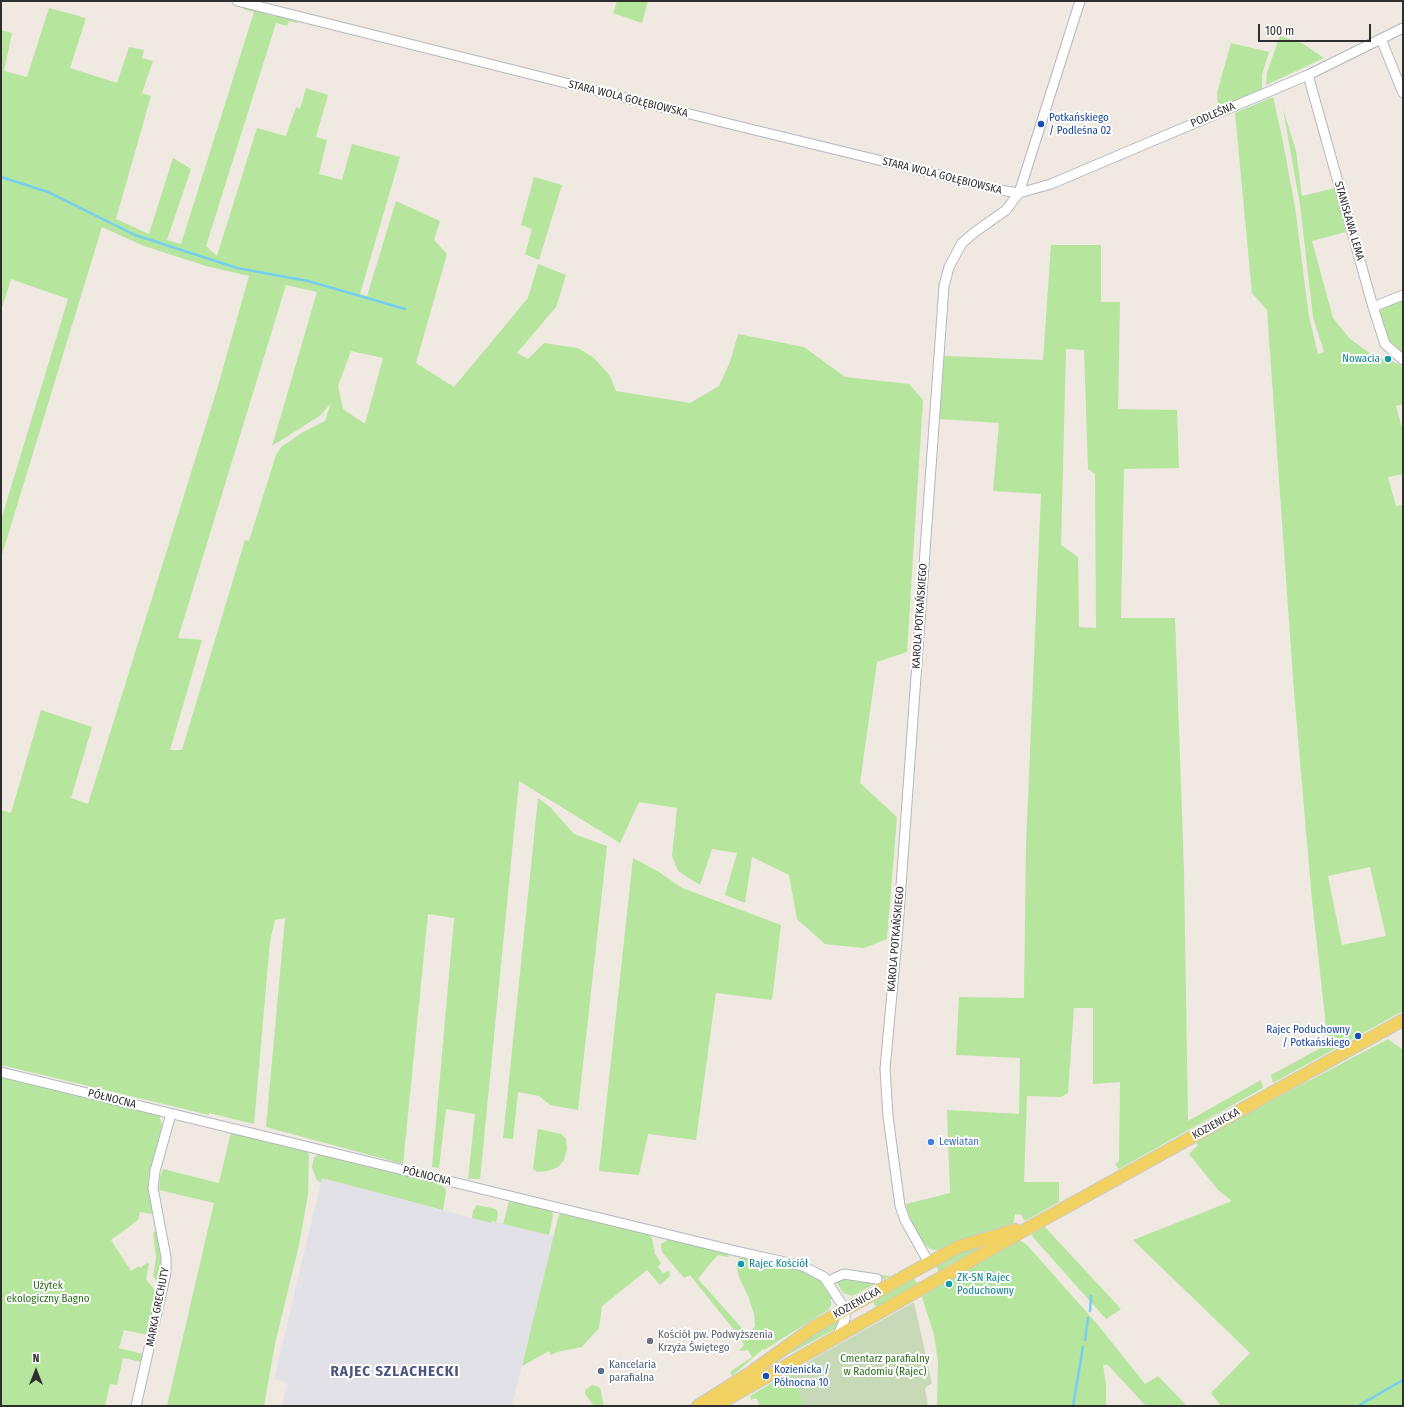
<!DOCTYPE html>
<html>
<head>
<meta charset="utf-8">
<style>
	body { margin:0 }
	#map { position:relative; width:1404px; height:1407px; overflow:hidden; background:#efe9e1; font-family:"Fira Sans Condensed",sans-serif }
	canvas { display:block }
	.frame { position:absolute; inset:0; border:2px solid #2e2e2e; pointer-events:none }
	.north { position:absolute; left:16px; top:1351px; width:40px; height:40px; -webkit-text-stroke:3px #fff; paint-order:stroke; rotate:0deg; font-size:11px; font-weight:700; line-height:16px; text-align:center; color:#2e2e2e }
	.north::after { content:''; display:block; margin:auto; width:14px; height:18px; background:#2e2e2e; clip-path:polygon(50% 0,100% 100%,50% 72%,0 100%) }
	.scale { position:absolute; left:1258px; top:24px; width:113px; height:18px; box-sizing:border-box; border:2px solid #2e2e2e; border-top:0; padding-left:5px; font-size:12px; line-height:14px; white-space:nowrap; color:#2e2e2e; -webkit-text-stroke:3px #fff; paint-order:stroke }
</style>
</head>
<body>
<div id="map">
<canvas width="1404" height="1407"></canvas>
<div class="frame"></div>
<div class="north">N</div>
<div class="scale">100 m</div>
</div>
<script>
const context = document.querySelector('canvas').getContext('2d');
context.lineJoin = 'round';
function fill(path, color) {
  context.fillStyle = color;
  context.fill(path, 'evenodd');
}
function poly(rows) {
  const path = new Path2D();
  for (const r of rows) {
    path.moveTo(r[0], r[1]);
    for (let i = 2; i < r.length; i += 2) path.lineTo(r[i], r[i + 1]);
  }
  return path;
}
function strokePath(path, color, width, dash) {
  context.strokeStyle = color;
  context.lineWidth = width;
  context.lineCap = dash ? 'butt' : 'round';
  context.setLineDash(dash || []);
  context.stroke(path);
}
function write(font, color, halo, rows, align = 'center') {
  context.font = font + ' "Fira Sans Condensed",sans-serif';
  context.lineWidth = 4;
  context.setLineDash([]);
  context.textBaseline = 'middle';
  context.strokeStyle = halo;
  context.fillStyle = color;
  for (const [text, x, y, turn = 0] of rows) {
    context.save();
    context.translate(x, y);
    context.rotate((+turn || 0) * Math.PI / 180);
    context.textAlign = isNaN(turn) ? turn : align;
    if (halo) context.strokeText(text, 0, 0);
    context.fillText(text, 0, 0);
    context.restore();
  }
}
fill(poly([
	[322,1178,491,1223,492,1221,554,1236,512,1406,282,1406,288,1383,274,1379]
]), '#e3e1e8');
fill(poly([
	[617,1,648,1,642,23,613,13],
	[244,6,273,16,274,14,298,20,297,23,289,21,287,26,276,23,206,246,217,256,257,128,286,136,296,107,300,109,306,88,328,95,316,137,327,140,319,174,342,180,352,144,400,157,360,294,367,296,396,201,440,221,434,240,447,254,416,363,454,387,528,298,538,264,566,275,556,307,517,353,528,359,544,343,578,348,594,358,610,376,616,391,690,403,719,386,730,362,738,334,804,347,845,377,909,384,923,400,907,652,877,662,860,783,897,817,887,939,864,948,825,944,797,919,789,875,752,857,745,903,725,895,737,853,712,849,700,885,678,871,672,856,677,808,639,802,620,843,519,781,480,1179,468,1179,475,1114,446,1109,439,1168,432,1167,454,918,428,914,403,1164,266,1127,285,918,275,920,270,941,254,1124,209,1113,209,1115,1,1065,1,810,11,813,41,710,92,727,71,798,88,804,218,386,249,276,206,266,144,246,102,227,1,558,1,520,68,299,11,279,1,311,1,30,12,33,4,71,27,77,49,8,86,18,70,68,117,83,129,47,144,50,142,58,153,61,142,93,151,96,116,219,149,234,173,158,191,169,167,240,181,244,254,12,243,9],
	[286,285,317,292,272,446,321,415,331,403,325,421,303,432,281,447,276,455,249,541,245,540,182,750,170,750,202,640,178,638],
	[351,351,383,358,365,424,343,409,338,386],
	[1280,36,1302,43,1324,58,1266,85,1267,72],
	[1231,43,1269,52,1262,75,1262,90,1222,107,1218,103,1217,93],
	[1273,97,1282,137,1295,207,1309,317,1318,354,1324,352,1313,317,1300,205,1283,109,1296,151,1302,196,1335,188,1346,232,1312,241,1333,318,1349,338,1376,358,1392,361,1403,367,1403,404,1396,406,1403,432,1403,474,1388,477,1396,506,1403,505,1403,1011,1273,1083,1271,1075,1328,1044,1312,900,1294,692,1267,310,1252,293,1235,113],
	[1370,867,1386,936,1342,945,1328,876],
	[534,177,562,185,539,260,525,254,532,229,521,225],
	[1051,245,1101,245,1101,302,1120,302,1118,409,1177,410,1179,468,1124,469,1121,618,1175,618,1184,871,1188,1121,1261,1080,1263,1088,1119,1169,1115,1164,1119,1161,1120,1082,1093,1084,1093,1008,1074,1008,1068,1093,1061,1097,1027,1096,1024,1182,1059,1182,1059,1202,1025,1221,1021,1215,1015,1214,1013,1226,956,1243,937,1250,933,1250,926,1246,918,1234,907,1211,906,1204,950,1193,947,1110,1019,1114,1020,1058,956,1055,959,997,1024,998,1026,845,1041,494,993,491,999,423,940,419,944,356,1043,360],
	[1066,349,1084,350,1088,469,1095,474,1096,628,1079,627,1078,557,1061,545],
	[1402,301,1403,305,1403,353,1387,340,1380,312,1383,308],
	[538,798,551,808,574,834,607,846,578,1110,550,1105,539,1096,518,1092,513,1139,503,1138],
	[633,858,659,872,682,888,781,925,772,1000,716,993,696,1140,648,1134,639,1175,599,1171],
	[1388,1039,1403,1050,1403,1406,1221,1406,1211,1393,1250,1353,1133,1240,1232,1201,1218,1190,1189,1154,1198,1145,1195,1141],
	[1,1075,159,1114,162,1125,148,1179,153,1214,140,1212,138,1220,111,1240,131,1271,139,1266,140,1268,147,1263,149,1264,146,1279,157,1293,148,1335,124,1330,119,1348,143,1354,141,1362,123,1358,117,1385,110,1384,105,1406,1,1406],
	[538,1129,561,1134,566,1139,567,1149,564,1160,558,1167,548,1171,537,1172,533,1169],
	[231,1132,307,1151,309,1154,308,1195,299,1245,275,1344,264,1406,167,1406,214,1203,159,1190,160,1177,163,1169,219,1183],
	[318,1154,439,1183,445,1188,446,1192,443,1210,322,1178,321,1183,316,1179,312,1167,314,1158],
	[509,1201,552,1210,553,1216,549,1235,503,1224],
	[477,1205,496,1209,498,1214,496,1222,492,1221,491,1223,472,1218,473,1211],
	[560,1214,565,1214,649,1235,652,1238,655,1254,661,1263,658,1267,663,1273,669,1271,670,1276,660,1285,647,1270,602,1306,599,1328,582,1347,557,1352,551,1355,549,1351,522,1366,558,1218],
	[1044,1226,1121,1309,1106,1319,1105,1318,1031,1235],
	[157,1231,162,1258,162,1269,159,1284,153,1276,156,1258,153,1233],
	[669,1239,729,1254,728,1257,718,1255,709,1265,698,1279,748,1335,755,1326,754,1314,748,1296,739,1277,736,1265,739,1258,745,1257,800,1270,820,1279,833,1298,831,1299,831,1305,828,1310,764,1350,763,1349,732,1376,730,1372,752,1357,748,1350,739,1351,744,1345,738,1335,690,1275,684,1278,662,1252,661,1244],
	[1017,1239,1026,1244,1098,1325,1145,1384,1158,1376,1187,1406,1146,1406,1108,1365,1103,1365,1106,1384,1106,1406,937,1406,938,1361,934,1335,922,1297,932,1290],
	[986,1244,987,1245,966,1260,961,1259,945,1267,944,1272,939,1275,936,1265,961,1250],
	[879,1275,890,1276,852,1296,843,1293,836,1281,839,1277,878,1282],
	[913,1276,918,1286,878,1307,874,1305,874,1301],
	[843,1315,835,1329,784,1357,782,1355],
	[790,1372,805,1406,760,1406,756,1398,751,1400,750,1396],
	[592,1385,597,1386,600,1388,604,1406,594,1406,585,1394,585,1390]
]), '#b6e59e');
fill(poly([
	[914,1302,932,1383,925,1388,928,1406,805,1406,790,1372]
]), '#c8d9b8');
strokePath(poly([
	[1,177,48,192,135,235,237,268,308,281,405,309],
	[1090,1311,1091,1296],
	[1085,1340,1088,1318],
	[1073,1406,1083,1347],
	[1358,1406,1403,1380]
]), '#75cff0', 2.5);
const minor = poly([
	[237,1,738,126,1006,191,1019,193,1051,184,1308,75,1403,28],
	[1381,39,1403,93],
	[1308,75,1373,307,1385,344,1403,360],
	[1373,307,1403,295],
	[1,1072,736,1251,803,1266,824,1277,845,1309,845,1319,838,1335],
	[929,1263,905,1220,900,1206,888,1116,885,1069,898,928,944,286,949,267,962,243,975,232,1006,210,1019,193,1080,1],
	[828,1281,844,1274,877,1279],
	[136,1406,166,1273,166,1257,153,1188,155,1171,171,1114]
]);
const major = poly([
	[698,1406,750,1373,814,1327,916,1270,958,1247,1015,1230],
	[715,1406,1030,1227,1403,1020]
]);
strokePath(minor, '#b4b7c1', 11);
strokePath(major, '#c9c9c9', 14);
strokePath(minor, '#fff', 9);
strokePath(major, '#f2d163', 12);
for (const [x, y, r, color] of [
	[1041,124,4,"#1a4fb4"],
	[1388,359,4,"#0f9aa8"],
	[1358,1036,4,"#1a4fb4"],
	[931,1142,4,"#3f7fe0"],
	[741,1264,4,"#0f9aa8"],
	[949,1284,4,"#0f9aa8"],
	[650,1341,4,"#6b7280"],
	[601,1371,4,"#5c6f8a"],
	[766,1376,4,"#1a4fb4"]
]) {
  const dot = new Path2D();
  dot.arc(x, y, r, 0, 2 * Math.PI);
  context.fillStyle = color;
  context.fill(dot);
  strokePath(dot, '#fff', 1.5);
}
write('11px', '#2e2e2e', '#fff', [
	["STARA WOLA GOŁĘBIOWSKA",628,99,14],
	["PODLEŚNA",1213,115,-23],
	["STARA WOLA GOŁĘBIOWSKA",942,176,14],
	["STANISŁAWA LEMA",1349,221,74],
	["KAROLA POTKAŃSKIEGO",920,616,-86],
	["KAROLA POTKAŃSKIEGO",896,939,-85],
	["PÓŁNOCNA",112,1099,14],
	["KOZIENICKA",1216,1124,-29],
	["PÓŁNOCNA",427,1176,14],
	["KOZIENICKA",857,1303,-29],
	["MARKA GRECHUTY",158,1307,-79]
]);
write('11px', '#164399', '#fff', [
	["Potkańskiego",1049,118],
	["/ Podleśna 02",1049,131],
	["Rajec Poduchowny",1350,1030,"right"],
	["/ Potkańskiego",1350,1043,"right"],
	["Kozienicka /",774,1370],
	["Północna 10",774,1383]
], 'left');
write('11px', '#0d838f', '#fff', [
	["Nowacia",1380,359,"right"],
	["Rajec Kościół",749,1264],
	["ZK-SN Rajec",957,1278],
	["Poduchowny",957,1291]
], 'left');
write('11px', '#366cbe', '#fff', [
	["Lewiatan",939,1142]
], 'left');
write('11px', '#2c6e1b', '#fff', [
	["Użytek",48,1286],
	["ekologiczny Bagno",48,1299],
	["Cmentarz parafialny",885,1359],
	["w Radomiu (Rajec)",885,1372]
]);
write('11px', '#5b616d', '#fff', [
	["Kościół pw. Podwyższenia",658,1335],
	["Krzyża Świętego",658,1348]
], 'left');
write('11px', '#4e5e75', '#fff', [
	["Kancelaria",609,1365],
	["parafialna",609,1378]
], 'left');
context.letterSpacing = '1px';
write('bold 15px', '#4d5680', '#fff', [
	["RAJEC SZLACHECKI",395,1372]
]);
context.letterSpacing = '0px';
</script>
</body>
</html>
